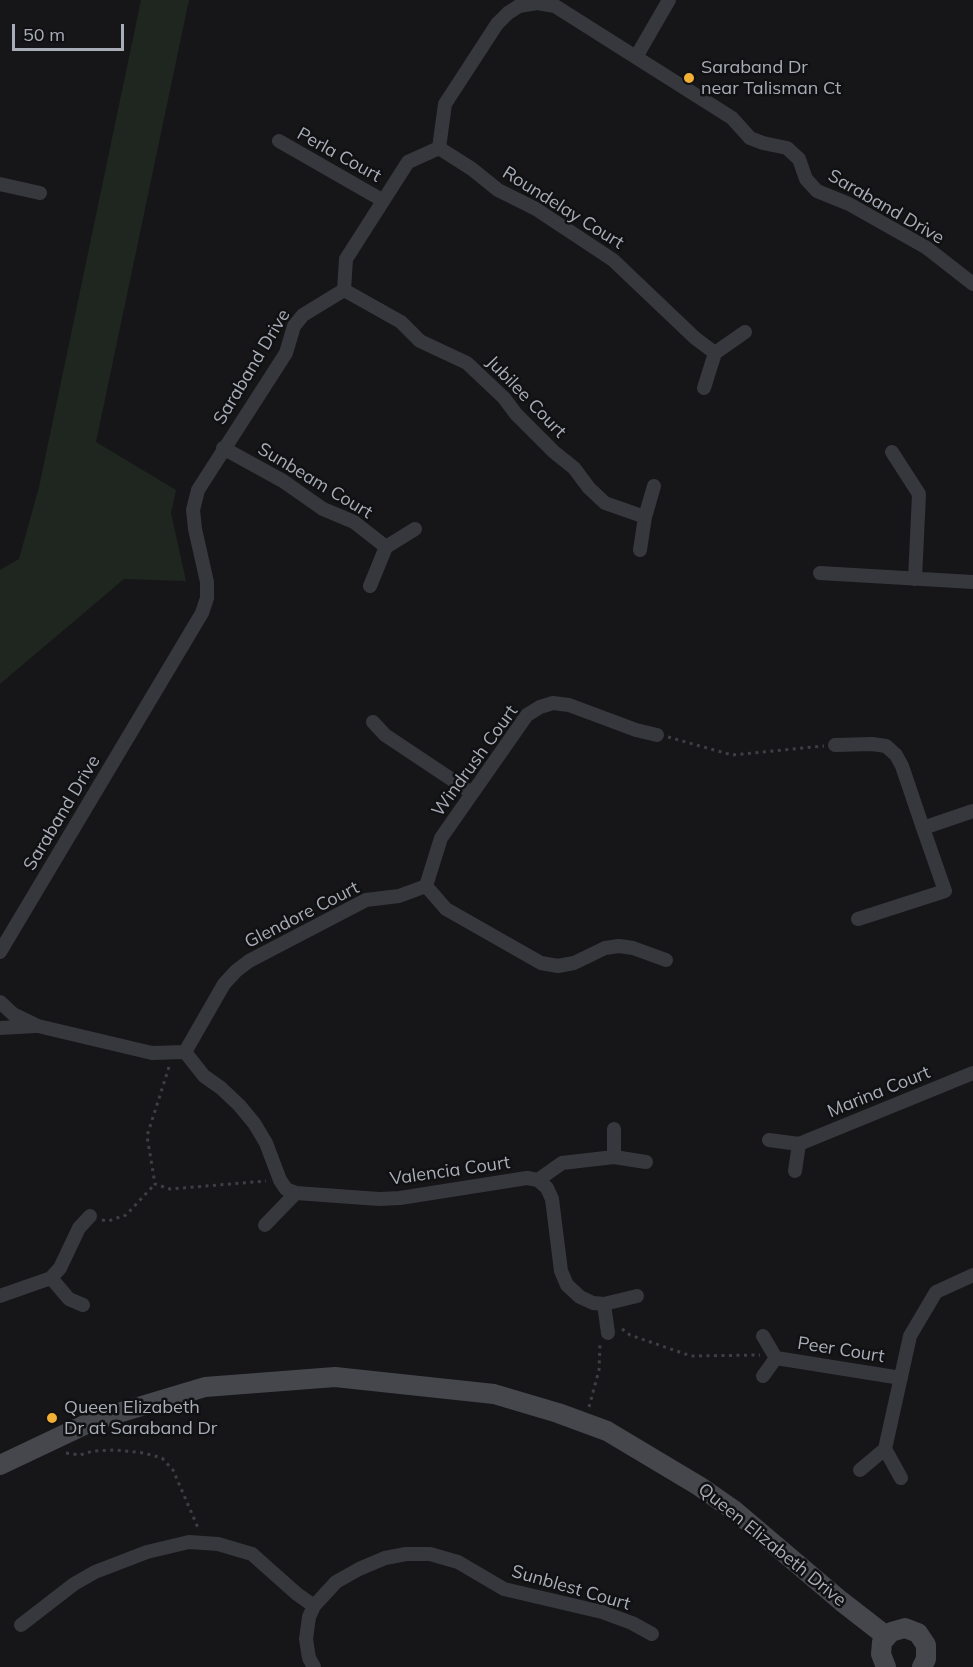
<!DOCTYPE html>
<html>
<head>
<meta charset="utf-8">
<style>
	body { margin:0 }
	#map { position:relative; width:973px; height:1667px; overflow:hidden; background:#161618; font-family:Mulish,sans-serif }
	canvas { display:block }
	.scale { position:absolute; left:12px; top:24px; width:112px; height:27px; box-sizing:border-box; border:3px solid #a8adb8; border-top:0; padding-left:8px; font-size:18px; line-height:21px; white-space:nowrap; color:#a8adb8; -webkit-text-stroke:4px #111113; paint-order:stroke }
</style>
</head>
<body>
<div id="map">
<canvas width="973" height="1667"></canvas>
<div class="scale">50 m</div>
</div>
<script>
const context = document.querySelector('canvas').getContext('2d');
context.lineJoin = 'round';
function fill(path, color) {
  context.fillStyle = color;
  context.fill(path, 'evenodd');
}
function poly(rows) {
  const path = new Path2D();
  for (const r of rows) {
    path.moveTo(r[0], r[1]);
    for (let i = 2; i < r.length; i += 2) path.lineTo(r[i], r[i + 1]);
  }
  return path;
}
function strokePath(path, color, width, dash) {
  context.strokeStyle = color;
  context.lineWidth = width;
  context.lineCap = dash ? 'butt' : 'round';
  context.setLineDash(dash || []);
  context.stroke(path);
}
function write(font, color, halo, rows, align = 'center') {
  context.font = font + ' Mulish,sans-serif';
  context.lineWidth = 5;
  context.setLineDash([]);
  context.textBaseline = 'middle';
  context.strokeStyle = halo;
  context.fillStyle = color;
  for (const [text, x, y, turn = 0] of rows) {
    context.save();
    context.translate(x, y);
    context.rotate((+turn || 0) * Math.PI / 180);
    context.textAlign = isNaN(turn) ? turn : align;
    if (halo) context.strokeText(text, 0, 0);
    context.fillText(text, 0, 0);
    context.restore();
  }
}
fill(poly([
	[141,0,189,0,96,442,176,490,171,513,186,581,124,579,0,684,0,570,19,559,39,487]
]), '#1e261f');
strokePath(poly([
	[668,737,732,755,824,746],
	[169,1067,147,1136,155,1184,170,1189,266,1181],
	[102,1220,108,1221,126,1215,155,1184],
	[622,1329,630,1335,691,1356,760,1355],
	[589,1407,599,1370,600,1343],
	[66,1453,80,1455,93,1451,116,1450,144,1453,162,1458,173,1470,199,1530]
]), '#3d3f44', 3, [3, 4.5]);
strokePath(poly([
	[636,57,669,0],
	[279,141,382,200],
	[439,148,472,169,498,190,536,209,613,260,695,338,715,353],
	[0,184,40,193],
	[344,290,401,322,420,341,467,363,504,398,516,414,554,452,574,468,589,488,605,503,645,517],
	[704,388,715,353,745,332],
	[223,448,283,481,323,509,354,522,386,547],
	[892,452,919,494,915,579],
	[640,550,645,517,654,486],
	[820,573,973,582],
	[370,586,386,547,415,529],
	[373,722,385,735,472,793],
	[835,745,872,744,886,746,896,755,902,766,923,828],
	[426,886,441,838,527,715,540,707,553,703,569,705,636,730,657,735],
	[858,919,945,891,923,828,973,811],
	[0,952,202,613,207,598,207,582,195,529,193,510,198,490,286,353,294,326,303,315,344,290,346,259,408,162,439,148,445,104,497,24,508,13,519,6,537,3,555,6,732,118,750,138,763,143,787,148,799,159,806,179,817,191,849,204,927,248,973,284],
	[0,1002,13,1014,38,1026,152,1053,185,1052,204,1076,221,1088,239,1105,254,1123,266,1143,280,1180,286,1189,296,1193,379,1199,400,1198,527,1178,538,1180,562,1163,614,1157],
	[0,1028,36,1026],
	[185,1052,224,984,236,971,249,961,366,900,399,896,426,886,446,909,541,963,558,966,574,963,605,948,619,946,633,948,666,960],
	[614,1129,614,1157,646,1162],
	[769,1140,799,1144,795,1171],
	[799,1144,973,1073],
	[538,1180,547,1188,552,1199,561,1271,567,1285,580,1297,593,1303,604,1304],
	[265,1225,296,1193],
	[51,1278,69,1299,83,1305],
	[0,1296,51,1278,60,1268,79,1228,90,1216],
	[608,1333,604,1304,637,1296],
	[776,1358,901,1378],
	[763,1376,776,1358,763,1336],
	[885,1449,901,1478],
	[860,1470,885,1449,910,1336,936,1292,973,1275],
	[21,1625,74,1584,95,1572,147,1552,189,1542,218,1544,252,1554,297,1594,314,1606],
	[314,1667,309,1658,306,1639,309,1617,314,1606,336,1582,359,1569,385,1558,406,1554,430,1554,458,1562,504,1589,602,1612,632,1623,652,1634]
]), '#37383d', 14);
strokePath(poly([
	[0,1465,95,1420,205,1387,335,1377,494,1394,558,1413,607,1431,699,1486,735,1511,841,1601,886,1636],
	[886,1667,881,1654,882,1642,891,1632,905,1628,918,1633,926,1645,926,1659,922,1667]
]), '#45474d', 20);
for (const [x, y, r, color] of [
	[689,78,6,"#f2b134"],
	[52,1418,6,"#f2b134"]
]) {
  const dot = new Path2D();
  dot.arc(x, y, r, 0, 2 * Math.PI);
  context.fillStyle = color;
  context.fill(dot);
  strokePath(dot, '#111113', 2);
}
write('18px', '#a8adb8', '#111113', [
	["Saraband Dr",701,68],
	["near Talisman Ct",701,89],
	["Queen Elizabeth",64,1408],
	["Dr at Saraband Dr",64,1429]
], 'left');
write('18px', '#a8adb8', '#111113', [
	["Perla Court",339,155,29],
	["Saraband Drive",886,207,30],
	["Roundelay Court",563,208,32],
	["Saraband Drive",252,367,-59],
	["Jubilee Court",526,397,46],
	["Sunbeam Court",315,481,31],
	["Windrush Court",475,761,-54],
	["Saraband Drive",62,813,-59],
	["Glendore Court",302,915,-27],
	["Marina Court",879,1092,-22],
	["Valencia Court",450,1171,-8],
	["Peer Court",841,1350,9],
	["Queen Elizabeth Drive",772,1545,39],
	["Sunblest Court",571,1588,16]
]);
</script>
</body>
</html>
